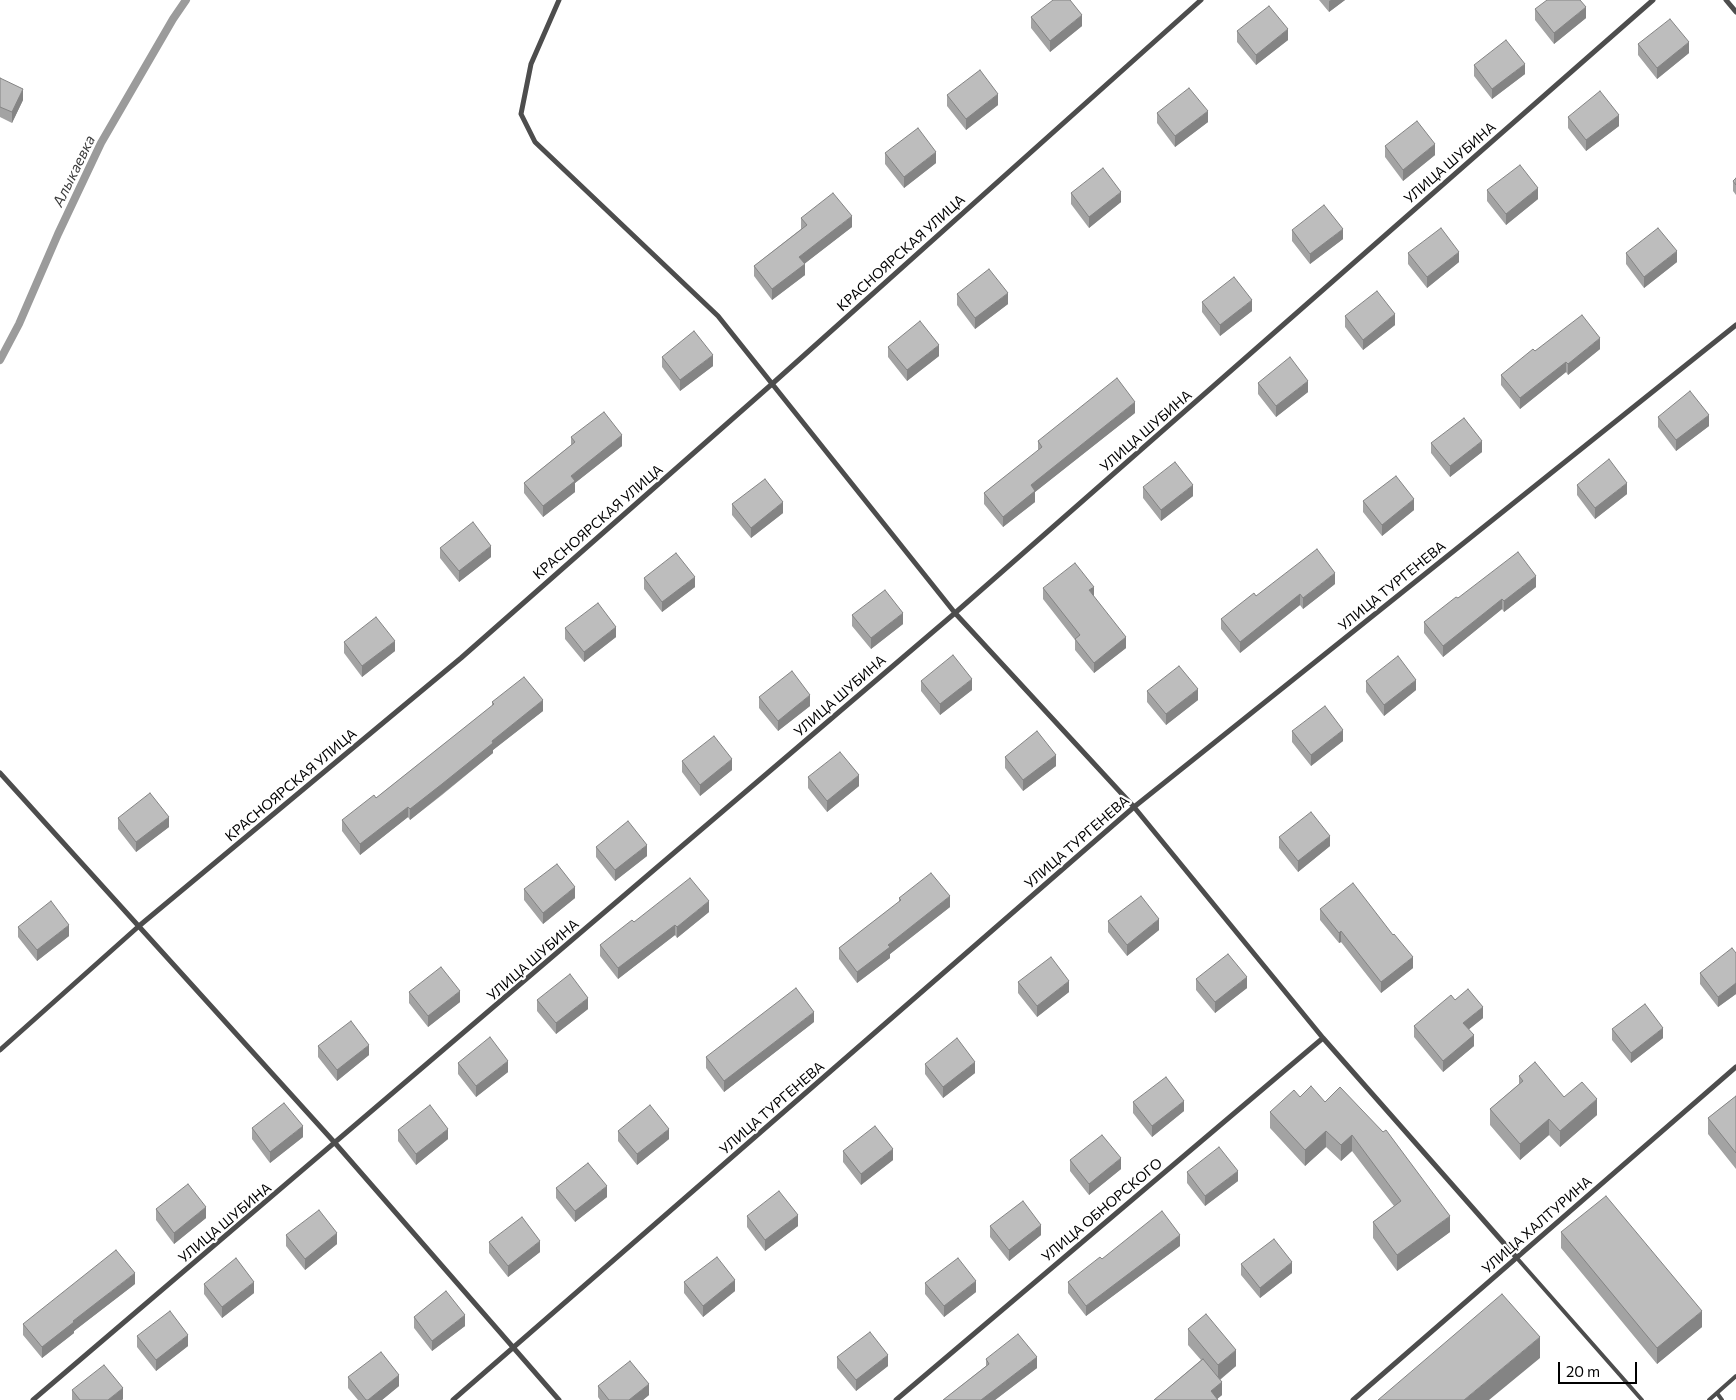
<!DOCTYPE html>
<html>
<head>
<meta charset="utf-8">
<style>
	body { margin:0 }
	#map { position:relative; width:1736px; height:1400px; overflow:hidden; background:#fff; font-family:Commissioner,sans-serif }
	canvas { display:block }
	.scale { position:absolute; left:1558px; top:1362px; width:79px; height:22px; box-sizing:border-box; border:2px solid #000; border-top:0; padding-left:6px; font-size:15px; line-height:18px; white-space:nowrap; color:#000; -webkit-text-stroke:4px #fff; paint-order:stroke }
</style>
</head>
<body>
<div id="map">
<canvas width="1736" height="1400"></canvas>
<div class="scale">20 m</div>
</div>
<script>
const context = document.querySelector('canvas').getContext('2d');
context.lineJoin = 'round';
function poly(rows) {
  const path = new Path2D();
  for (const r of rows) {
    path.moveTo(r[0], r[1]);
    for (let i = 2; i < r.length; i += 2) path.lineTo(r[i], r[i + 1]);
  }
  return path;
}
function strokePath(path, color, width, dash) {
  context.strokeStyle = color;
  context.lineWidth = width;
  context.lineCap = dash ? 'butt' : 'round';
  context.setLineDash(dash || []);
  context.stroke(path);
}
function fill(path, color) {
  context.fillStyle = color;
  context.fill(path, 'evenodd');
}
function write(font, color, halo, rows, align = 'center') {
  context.font = font + ' Commissioner,sans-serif';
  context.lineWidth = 4.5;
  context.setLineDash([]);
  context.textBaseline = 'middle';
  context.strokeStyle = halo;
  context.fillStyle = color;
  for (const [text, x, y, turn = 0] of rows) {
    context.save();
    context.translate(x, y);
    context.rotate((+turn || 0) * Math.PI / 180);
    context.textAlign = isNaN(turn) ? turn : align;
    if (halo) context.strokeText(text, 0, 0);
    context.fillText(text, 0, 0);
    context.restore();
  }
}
strokePath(poly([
	[0,360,19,324,58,234,101,143,173,19,186,0]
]), '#9b9b9b', 8);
strokePath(poly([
	[1516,1257,1642,1400],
	[1717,1393,1722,1400],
	[1709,1400,1736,1376]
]), '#4d4d4d', 4);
strokePath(poly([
	[559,0,531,64,521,114,535,142,718,316,955,613,1134,807,1323,1038,1516,1257],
	[1726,0,1736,12],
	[0,773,335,1143,559,1400],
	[0,1050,139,926,461,658,772,384,1201,0],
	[33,1400,955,613,1653,0],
	[453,1400,1134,807,1736,325],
	[896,1400,1323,1038],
	[1353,1400,1736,1067]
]), '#4d4d4d', 5);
fill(poly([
	[1319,0,1345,0,1329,12],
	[1535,9,1586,18,1554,44,1535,20],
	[1031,17,1082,26,1050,52,1031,28],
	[1237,31,1288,40,1256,65,1237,42],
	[1638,44,1689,53,1657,79,1638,55],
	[1474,65,1525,74,1492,99,1474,76],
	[0,78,23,100,12,123,0,117],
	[947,95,998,105,966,130,947,106],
	[1157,113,1208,122,1175,147,1157,123],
	[1568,117,1619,126,1586,151,1568,128],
	[1385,146,1435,155,1403,181,1385,157],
	[885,153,936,163,904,188,885,164],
	[1736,178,1736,195,1733,191,1733,181],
	[1487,190,1538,199,1506,225,1487,201],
	[1071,193,1121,202,1089,228,1071,204],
	[801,218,852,227,804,264,805,275,772,300,754,276,754,266,801,229],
	[1292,230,1343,239,1310,264,1292,241],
	[1408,253,1459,262,1427,288,1408,264],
	[1626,253,1677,262,1644,288,1626,264],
	[957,294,1008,304,975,329,957,305],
	[1202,302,1252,311,1220,336,1202,312],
	[1345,316,1395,325,1363,350,1345,327],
	[888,347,939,356,907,381,888,357],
	[1600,349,1568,375,1566,372,1520,409,1501,385,1501,375,1535,351],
	[662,357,713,366,680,391,662,367],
	[1258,383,1308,392,1276,417,1258,394],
	[1135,413,1035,492,1035,502,1003,527,984,504,984,493,1038,451,1038,441],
	[1658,417,1709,426,1676,451,1658,427],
	[571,437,622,446,575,483,575,492,543,517,524,493,524,483,571,445],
	[1431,443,1482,452,1450,477,1431,453],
	[1577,485,1627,494,1595,519,1577,495],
	[1143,487,1193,496,1161,521,1143,498],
	[1363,501,1414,510,1382,536,1363,512],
	[732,504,783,513,751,538,732,515],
	[440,548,491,557,459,582,440,558],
	[644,578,695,587,662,612,644,589],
	[1335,584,1303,609,1300,605,1240,653,1221,629,1221,619],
	[1536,587,1504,612,1502,609,1443,657,1424,633,1424,622,1458,598],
	[1043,588,1094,597,1126,648,1094,673,1075,650,1075,640,1043,599],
	[852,615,903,624,871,649,852,626],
	[565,628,616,637,584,662,565,639],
	[344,642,395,651,362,677,344,653],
	[921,681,972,690,940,715,921,691],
	[1366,681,1416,690,1384,716,1366,692],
	[1147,691,1198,700,1166,725,1147,702],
	[759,697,810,706,778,731,759,708],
	[492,702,543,711,493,750,493,753,442,795,410,820,408,817,360,855,342,831,342,820,376,798,492,706],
	[1292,731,1343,741,1311,766,1292,742],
	[1005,757,1056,766,1023,791,1005,768],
	[682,761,732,770,700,796,682,772],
	[808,777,859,786,827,812,808,788],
	[118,818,169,827,136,852,118,829],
	[1279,837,1330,846,1298,872,1279,848],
	[596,847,647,856,615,881,596,857],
	[524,889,575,898,543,924,524,900],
	[899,898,950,907,890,954,890,958,857,983,839,959,839,948,899,902],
	[1320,909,1413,968,1381,993,1341,942,1339,943,1320,920],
	[709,912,677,938,675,935,618,979,600,956,600,945,634,922],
	[1108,921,1159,930,1127,956,1108,932],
	[18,927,69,936,37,961,18,937],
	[1736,953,1736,994,1718,1007,1700,984,1700,973],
	[1196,979,1247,988,1215,1013,1196,990],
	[1018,982,1069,992,1037,1017,1018,993],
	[409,992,460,1002,428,1027,409,1003],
	[537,1000,588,1009,556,1034,537,1011],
	[1455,1000,1483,1018,1469,1029,1474,1046,1443,1072,1414,1037,1414,1026],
	[814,1022,724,1092,706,1068,706,1057],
	[1612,1029,1663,1038,1631,1063,1612,1040],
	[318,1046,369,1055,337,1081,318,1057],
	[458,1063,508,1072,476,1097,458,1074],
	[925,1064,975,1073,943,1098,925,1074],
	[1519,1076,1564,1097,1597,1115,1560,1147,1549,1135,1520,1160,1490,1125,1490,1109,1519,1084],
	[1736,1096,1736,1169,1708,1134,1708,1118],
	[1300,1097,1325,1102,1450,1232,1397,1271,1373,1238,1373,1222,1394,1206,1352,1151,1341,1161,1326,1147,1305,1166,1270,1128,1270,1112],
	[1133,1102,1184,1111,1152,1137,1133,1113],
	[252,1128,303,1137,270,1163,252,1139],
	[398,1130,448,1139,416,1165,398,1141],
	[618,1131,669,1139,637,1165,618,1141],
	[843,1151,893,1160,861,1185,843,1162],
	[1070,1160,1121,1169,1089,1195,1070,1171],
	[1187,1172,1238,1181,1205,1206,1187,1183],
	[556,1188,607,1197,575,1222,556,1198],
	[156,1209,206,1218,174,1244,156,1220],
	[747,1216,798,1226,765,1251,747,1227],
	[990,1226,1041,1235,1009,1261,990,1237],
	[1561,1232,1702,1327,1657,1364,1561,1248],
	[286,1235,337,1244,305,1270,286,1246],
	[489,1242,540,1252,508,1277,489,1253],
	[1180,1246,1086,1316,1068,1293,1068,1282,1102,1259],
	[1241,1264,1292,1273,1260,1298,1241,1275],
	[684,1282,735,1291,703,1317,684,1293],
	[925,1283,976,1292,944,1317,925,1294],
	[135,1284,74,1331,74,1333,42,1358,23,1335,23,1324],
	[204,1284,254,1293,222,1318,204,1294],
	[414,1317,465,1326,432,1351,414,1328],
	[1188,1329,1236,1366,1220,1380,1222,1395,1217,1399,1154,1400,1201,1360,1188,1345],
	[137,1336,188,1346,156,1371,137,1347],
	[837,1357,888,1366,856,1391,837,1368],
	[986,1359,1037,1368,995,1400,943,1400,986,1366],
	[348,1377,399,1386,382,1400,358,1400,348,1388],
	[598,1386,649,1395,643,1400,600,1400,598,1397],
	[72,1390,123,1399,122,1400,72,1400]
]), '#a3a3a3');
fill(poly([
	[1331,0,1345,0,1329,12,1329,1],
	[1586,7,1586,18,1554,44,1554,33],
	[1082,15,1082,26,1050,52,1050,41],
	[1288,29,1288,40,1256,65,1256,55],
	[1689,42,1689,53,1657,79,1657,68],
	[1525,64,1525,74,1492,99,1492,89],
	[23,89,23,100,12,123,12,112],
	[998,94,998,105,966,130,966,119],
	[1208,111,1208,122,1175,147,1175,136],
	[1619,115,1619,126,1586,151,1586,140],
	[1435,144,1435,155,1403,181,1403,170],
	[936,152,936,163,904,188,904,177],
	[1538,188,1538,199,1506,225,1506,214],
	[1121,192,1121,202,1089,228,1089,217],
	[852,216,852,227,799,268,799,257],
	[1343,229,1343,239,1310,264,1310,254],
	[1677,251,1677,262,1644,288,1644,277],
	[1459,252,1459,262,1427,288,1427,277],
	[805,264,805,275,772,300,772,289],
	[1008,293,1008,304,975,329,975,318],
	[1252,300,1252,311,1220,336,1220,325],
	[1395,314,1395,325,1363,350,1363,340],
	[1600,338,1600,349,1568,375,1568,364],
	[939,345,939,356,907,381,907,370],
	[713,355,713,366,680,391,680,380],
	[1566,362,1566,372,1520,409,1520,398],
	[1308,381,1308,392,1276,417,1276,406],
	[1135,402,1135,413,1035,492,1035,502,1003,527,1003,517,1031,485],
	[1709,415,1709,426,1676,451,1676,440],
	[622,435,622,446,575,483,575,492,543,517,543,506,571,476],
	[1482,441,1482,452,1450,477,1450,466],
	[1627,483,1627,494,1595,519,1595,508],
	[1193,485,1193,496,1161,521,1161,510],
	[1414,499,1414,510,1382,536,1382,525],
	[783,502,783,513,751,538,751,528],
	[491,546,491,557,459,582,459,571],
	[1335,573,1335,584,1303,609,1303,598],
	[1536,576,1536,587,1504,612,1504,601],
	[695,577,695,587,662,612,662,602],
	[1094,587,1094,597,1089,590],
	[1300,594,1300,605,1240,653,1240,642],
	[1502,599,1502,609,1443,657,1443,646],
	[903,613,903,624,871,649,871,638],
	[616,627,616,637,584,662,584,652],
	[1126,637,1126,648,1094,673,1094,663],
	[395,641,395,651,362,677,362,666],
	[972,679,972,690,940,715,940,704],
	[1416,680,1416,690,1384,716,1384,705],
	[1198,689,1198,700,1166,725,1166,714],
	[810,695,810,706,778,731,778,721],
	[543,700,543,711,493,750,493,753,410,820,410,809,492,741],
	[1343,730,1343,741,1311,766,1311,755],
	[1056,755,1056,766,1023,791,1023,780],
	[732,759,732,770,700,796,700,785],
	[859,775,859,786,827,812,827,801],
	[408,807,408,817,360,855,360,844],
	[169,817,169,827,136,852,136,842],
	[1330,836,1330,846,1298,872,1298,861],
	[647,845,647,856,615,881,615,870],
	[575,887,575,898,543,924,543,913],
	[950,896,950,907,890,954,890,958,857,983,857,972,888,945],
	[709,901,709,912,677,938,677,927],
	[1159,919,1159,930,1127,956,1127,945],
	[69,925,69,936,37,961,37,950],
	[675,925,675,935,618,979,618,968],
	[1341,931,1341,942,1339,943,1339,933],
	[1413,957,1413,968,1381,993,1381,982],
	[1247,977,1247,988,1215,1013,1215,1002],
	[1069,981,1069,992,1037,1017,1037,1006],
	[1736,983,1736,994,1718,1007,1718,997],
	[460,991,460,1002,428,1027,428,1016],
	[588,998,588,1009,556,1034,556,1023],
	[1483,1007,1483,1018,1463,1034,1463,1023],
	[814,1012,814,1022,724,1092,724,1081],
	[1663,1028,1663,1038,1631,1063,1631,1053],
	[1474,1035,1474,1046,1443,1072,1443,1061],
	[369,1045,369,1055,337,1081,337,1070],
	[508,1061,508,1072,476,1097,476,1086],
	[975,1062,975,1073,943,1098,943,1087],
	[1597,1099,1597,1115,1560,1147,1560,1131],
	[1184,1101,1184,1111,1152,1137,1152,1126],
	[1549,1119,1549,1135,1520,1160,1520,1144],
	[303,1126,303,1137,270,1163,270,1152],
	[448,1129,448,1139,416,1165,416,1154],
	[669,1129,669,1139,637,1165,637,1154],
	[1326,1131,1326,1147,1305,1166,1305,1150],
	[1352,1135,1352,1151,1341,1161,1341,1145],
	[893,1149,893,1160,861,1185,861,1174],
	[1121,1158,1121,1169,1089,1195,1089,1184],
	[1238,1171,1238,1181,1205,1206,1205,1196],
	[607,1186,607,1197,575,1222,575,1211],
	[206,1207,206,1218,174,1244,174,1233],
	[798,1215,798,1226,765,1251,765,1240],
	[1450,1216,1450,1232,1397,1271,1397,1255],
	[1041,1225,1041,1235,1009,1261,1009,1250],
	[337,1233,337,1244,305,1270,305,1259],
	[1180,1235,1180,1246,1086,1316,1086,1306],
	[540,1241,540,1252,508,1277,508,1266],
	[1292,1262,1292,1273,1260,1298,1260,1288],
	[135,1273,135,1284,74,1331,74,1333,42,1358,42,1347,73,1321],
	[735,1280,735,1291,703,1317,703,1306],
	[976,1281,976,1292,944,1317,944,1306],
	[254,1282,254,1293,222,1318,222,1307],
	[1702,1311,1702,1327,1657,1364,1657,1348],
	[465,1315,465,1326,432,1351,432,1341],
	[188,1335,188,1346,156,1371,156,1360],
	[1540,1337,1540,1358,1489,1400,1464,1400],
	[1236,1350,1236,1366,1218,1381,1218,1365],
	[888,1355,888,1366,856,1391,856,1380],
	[1037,1357,1037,1368,995,1400,981,1400],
	[399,1375,399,1386,382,1400,368,1400],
	[1222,1382,1222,1395,1216,1400,1211,1391],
	[649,1384,649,1395,643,1400,629,1400],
	[123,1388,123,1399,122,1400,108,1400]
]), '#848484');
const building = poly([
	[1053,0,1070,0,1082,15,1050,41,1031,17,1053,0],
	[1547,0,1580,0,1586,7,1554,33,1535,9,1547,0],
	[1269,6,1288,29,1256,55,1237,31,1269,6],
	[1670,19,1689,42,1657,68,1638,44,1670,19],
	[1506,40,1525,64,1492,89,1474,65,1506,40],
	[980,70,998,94,966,119,947,95,980,70],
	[0,78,23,89,12,112,0,107,0,78],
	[1189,88,1208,111,1175,136,1157,113,1189,88],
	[1600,91,1619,115,1586,140,1568,117,1600,91],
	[1417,121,1435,144,1403,170,1385,146,1417,121],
	[918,128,936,152,904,177,885,153,918,128],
	[1520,165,1538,188,1506,214,1487,190,1520,165],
	[1103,168,1121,192,1089,217,1071,193,1103,168],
	[1736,178,1736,185,1733,181,1736,178],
	[833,193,852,216,799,257,805,264,772,289,754,266,807,225,801,218,833,193],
	[1324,205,1343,229,1310,254,1292,230,1324,205],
	[1441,228,1459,252,1427,277,1408,253,1441,228],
	[1658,228,1677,251,1644,277,1626,253,1658,228],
	[989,269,1008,293,975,318,957,294,989,269],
	[1234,277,1252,300,1220,325,1202,302,1234,277],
	[1377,291,1395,314,1363,340,1345,316,1377,291],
	[1582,315,1600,338,1568,364,1566,362,1520,398,1501,375,1533,349,1535,351,1582,315],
	[920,321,939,345,907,370,888,347,920,321],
	[694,331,713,355,680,380,662,357,694,331],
	[1290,357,1308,381,1276,406,1258,383,1290,357],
	[1117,378,1135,402,1031,485,1035,491,1003,517,984,493,1042,447,1038,441,1117,378],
	[1690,391,1709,415,1676,440,1658,417,1690,391],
	[604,412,622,435,571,476,575,481,543,506,524,483,575,442,571,437,604,412],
	[1464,418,1482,441,1450,466,1431,443,1464,418],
	[1609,459,1627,483,1595,508,1577,485,1609,459],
	[1175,462,1193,485,1161,510,1143,487,1175,462],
	[1396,476,1414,499,1382,525,1363,501,1396,476],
	[765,479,783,502,751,528,732,504,765,479],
	[473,522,491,546,459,571,440,548,473,522],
	[1317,549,1335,573,1303,598,1300,594,1240,642,1221,619,1254,593,1256,596,1317,549],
	[1518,552,1536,576,1504,601,1502,599,1443,646,1424,622,1456,597,1458,598,1518,552],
	[676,553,695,577,662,602,644,578,676,553],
	[1075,563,1094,587,1089,590,1126,637,1094,663,1075,639,1080,635,1043,588,1075,563],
	[885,590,903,613,871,638,852,615,885,590],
	[598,603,616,627,584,652,565,628,598,603],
	[376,617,395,641,362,666,344,642,376,617],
	[953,655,972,679,940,704,921,681,953,655],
	[1398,656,1416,680,1384,705,1366,681,1398,656],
	[1179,666,1198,689,1166,714,1147,691,1179,666],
	[792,671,810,695,778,721,759,697,792,671],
	[524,677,543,700,492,741,493,743,442,784,410,809,408,807,360,844,342,820,374,795,376,798,494,704,492,702,524,677],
	[1325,706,1343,730,1311,755,1292,731,1325,706],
	[1037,731,1056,755,1023,780,1005,757,1037,731],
	[714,736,732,759,700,785,682,761,714,736],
	[840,752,859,775,827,801,808,777,840,752],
	[150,793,169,817,136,842,118,818,150,793],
	[1311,812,1330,836,1298,861,1279,837,1311,812],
	[628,821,647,845,615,870,596,847,628,821],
	[557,864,575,887,543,913,524,889,557,864],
	[931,873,950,896,888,945,890,947,857,972,839,948,901,900,899,898,931,873],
	[690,878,709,901,677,927,675,925,618,968,600,945,632,920,634,922,690,878],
	[1353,883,1393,935,1394,934,1413,957,1381,982,1341,931,1339,933,1320,909,1353,883],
	[1141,896,1159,919,1127,945,1108,921,1141,896],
	[51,901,69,925,37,950,18,927,51,901],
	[1732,948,1736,953,1736,983,1718,997,1700,973,1732,948],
	[1228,954,1247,977,1215,1002,1196,979,1228,954],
	[1051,957,1069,981,1037,1006,1018,982,1051,957],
	[441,967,460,991,428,1016,409,992,441,967],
	[570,974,588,998,556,1023,537,1000,570,974],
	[796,988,814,1012,724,1081,706,1057,796,988],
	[1468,989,1483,1007,1463,1023,1474,1035,1443,1061,1414,1026,1451,995,1455,1000,1468,989],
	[1645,1004,1663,1028,1631,1053,1612,1029,1645,1004],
	[351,1021,369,1045,337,1070,318,1046,351,1021],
	[490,1037,508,1061,476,1086,458,1063,490,1037],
	[957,1038,975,1062,943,1087,925,1064,957,1038],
	[1535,1062,1564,1097,1582,1082,1597,1099,1560,1131,1549,1119,1520,1144,1490,1109,1523,1081,1519,1076,1535,1062],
	[1166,1077,1184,1101,1152,1126,1133,1102,1166,1077],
	[1311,1086,1325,1102,1340,1087,1383,1132,1386,1130,1450,1216,1397,1255,1373,1222,1401,1201,1352,1135,1341,1145,1326,1131,1305,1150,1270,1112,1294,1090,1300,1097,1311,1086],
	[1736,1096,1736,1153,1708,1118,1736,1096],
	[284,1103,303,1126,270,1152,252,1128,284,1103],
	[430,1105,448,1129,416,1154,398,1130,430,1105],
	[650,1105,669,1129,637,1154,618,1131,650,1105],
	[875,1126,893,1149,861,1174,843,1151,875,1126],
	[1102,1135,1121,1158,1089,1184,1070,1160,1102,1135],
	[1219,1147,1238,1171,1205,1196,1187,1172,1219,1147],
	[588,1163,607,1186,575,1211,556,1188,588,1163],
	[188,1184,206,1207,174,1233,156,1209,188,1184],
	[779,1191,798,1215,765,1240,747,1216,779,1191],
	[1606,1196,1702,1311,1657,1348,1561,1232,1606,1196],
	[1023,1201,1041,1225,1009,1250,990,1226,1023,1201],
	[319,1210,337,1233,305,1259,286,1235,319,1210],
	[1162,1211,1180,1235,1086,1306,1068,1282,1100,1257,1102,1259,1162,1211],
	[522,1217,540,1241,508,1266,489,1242,522,1217],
	[1274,1239,1292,1262,1260,1288,1241,1264,1274,1239],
	[116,1250,135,1273,73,1321,74,1322,42,1347,23,1324,116,1250],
	[717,1257,735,1280,703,1306,684,1282,717,1257],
	[236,1258,254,1282,222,1307,204,1284,236,1258],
	[958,1258,976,1281,944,1306,925,1283,958,1258],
	[446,1291,465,1315,432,1341,414,1317,446,1291],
	[1502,1294,1540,1337,1464,1400,1378,1400,1502,1294],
	[170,1311,188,1335,156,1360,137,1336,170,1311],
	[1206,1314,1236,1350,1218,1365,1188,1329,1206,1314],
	[870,1332,888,1355,856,1380,837,1357,870,1332],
	[1018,1334,1037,1357,981,1400,943,1400,989,1364,986,1359,1018,1334],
	[381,1352,399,1375,368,1400,366,1400,348,1377,381,1352],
	[1203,1359,1222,1382,1211,1391,1218,1400,1154,1400,1203,1359],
	[630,1361,649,1384,629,1400,609,1400,598,1386,630,1361],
	[104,1365,123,1388,108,1400,80,1400,72,1390,104,1365]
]);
fill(building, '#bdbdbd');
strokePath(building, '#848484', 1);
write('14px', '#000', '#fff', [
	["УЛИЦА ШУБИНА",1450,163,-41],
	["КРАСНОЯРСКАЯ УЛИЦА",901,253,-42],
	["УЛИЦА ШУБИНА",1146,431,-41],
	["КРАСНОЯРСКАЯ УЛИЦА",598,522,-41],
	["УЛИЦА ТУРГЕНЕВА",1392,586,-39],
	["УЛИЦА ШУБИНА",840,696,-41],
	["КРАСНОЯРСКАЯ УЛИЦА",291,785,-40],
	["УЛИЦА ТУРГЕНЕВА",1077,842,-41],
	["УЛИЦА ШУБИНА",533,960,-41],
	["УЛИЦА ТУРГЕНЕВА",772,1108,-41],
	["УЛИЦА ОБНОРСКОГО",1102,1210,-40],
	["УЛИЦА ШУБИНА",225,1223,-40],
	["УЛИЦА ХАЛТУРИНА",1537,1225,-41]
]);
write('italic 15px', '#3c3c3c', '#fff', [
	["Алыкаевка",74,171,-64]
]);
</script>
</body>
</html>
